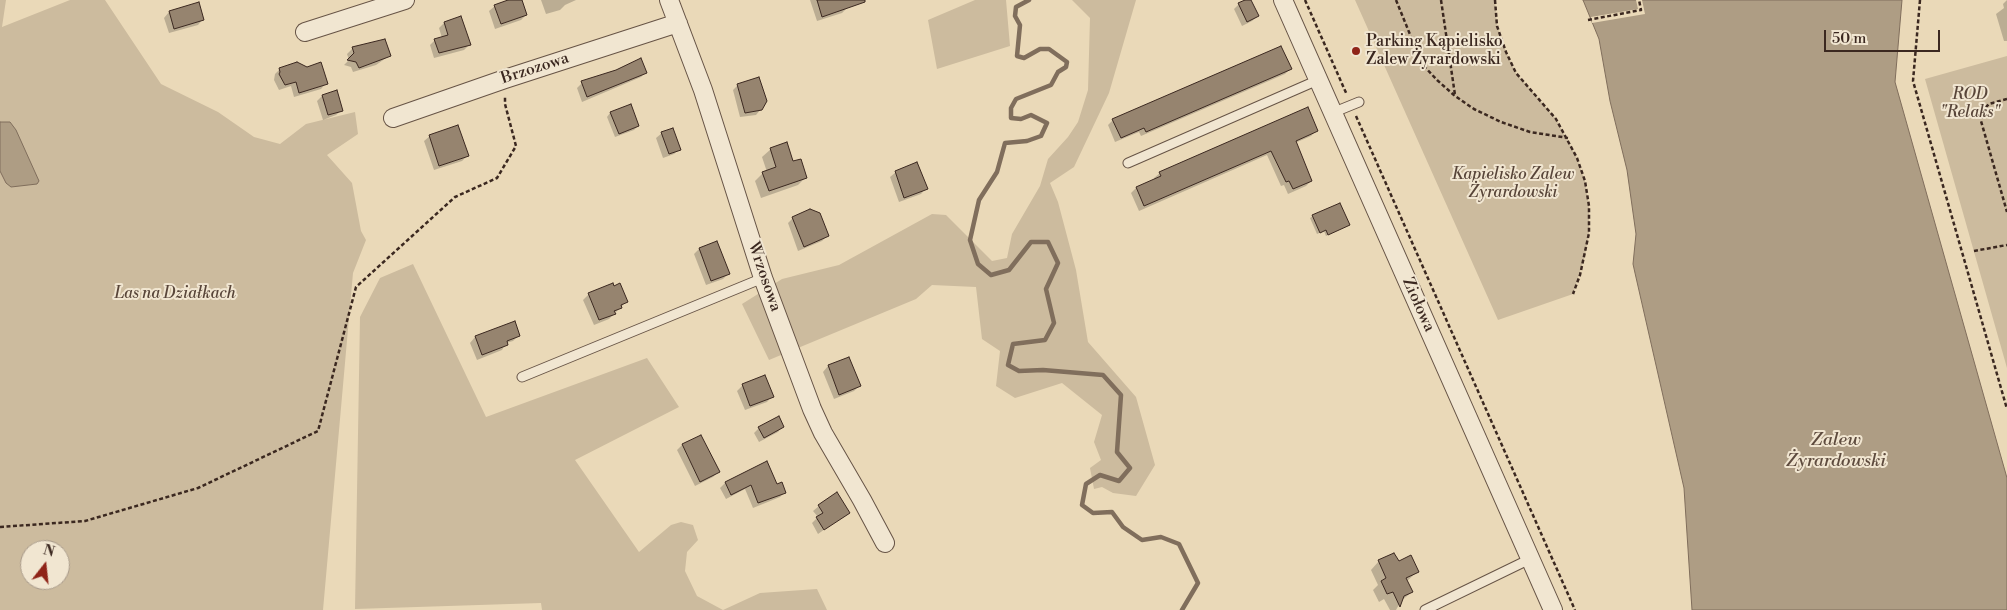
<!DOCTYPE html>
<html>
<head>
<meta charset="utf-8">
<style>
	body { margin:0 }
	#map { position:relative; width:2007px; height:610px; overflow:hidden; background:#ead9b8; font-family:"Libre Bodoni",serif }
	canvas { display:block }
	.north { position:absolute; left:20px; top:540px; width:50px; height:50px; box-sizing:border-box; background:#f1e6d1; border:1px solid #a89a8a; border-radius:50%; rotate:16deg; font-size:14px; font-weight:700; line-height:20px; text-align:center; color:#3b2820 }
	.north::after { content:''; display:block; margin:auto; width:18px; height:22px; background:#8f2418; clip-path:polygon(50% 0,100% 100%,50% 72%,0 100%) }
	.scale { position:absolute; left:1824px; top:30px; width:116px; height:22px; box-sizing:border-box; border:2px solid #3b2820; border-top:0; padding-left:6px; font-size:15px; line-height:18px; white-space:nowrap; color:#3b2820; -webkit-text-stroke:4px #f1e6d1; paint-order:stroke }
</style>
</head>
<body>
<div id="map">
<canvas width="2007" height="610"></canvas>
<div class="north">N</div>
<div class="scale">50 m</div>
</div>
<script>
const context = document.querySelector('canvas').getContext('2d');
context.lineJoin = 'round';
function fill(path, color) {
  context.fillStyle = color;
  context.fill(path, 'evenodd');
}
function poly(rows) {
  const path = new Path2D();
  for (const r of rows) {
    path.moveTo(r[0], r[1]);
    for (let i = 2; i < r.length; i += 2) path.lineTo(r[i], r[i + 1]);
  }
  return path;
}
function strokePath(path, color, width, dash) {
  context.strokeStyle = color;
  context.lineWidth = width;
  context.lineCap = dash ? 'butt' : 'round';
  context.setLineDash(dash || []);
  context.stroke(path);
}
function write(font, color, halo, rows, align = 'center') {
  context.font = font + ' "Libre Bodoni",serif';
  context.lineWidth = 4;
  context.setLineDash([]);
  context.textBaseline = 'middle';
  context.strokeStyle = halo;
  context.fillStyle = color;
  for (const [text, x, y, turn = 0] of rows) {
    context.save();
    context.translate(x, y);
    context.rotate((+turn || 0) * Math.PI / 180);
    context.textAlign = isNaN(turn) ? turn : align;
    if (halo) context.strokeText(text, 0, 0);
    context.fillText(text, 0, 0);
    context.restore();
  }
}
fill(poly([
	[0,0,6,0,2,27,70,0,105,0,161,84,218,112,254,137,280,144,306,124,355,112,358,134,327,155,352,183,361,231,366,240,353,273,323,610,0,610],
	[30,550,60,550,60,580,30,580],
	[975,0,1006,0,1010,46,937,69,928,20],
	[1072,0,1136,0,1109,93,1074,167,1050,183,1058,202,1076,270,1088,342,1136,397,1155,465,1136,496,1113,493,1102,487,1094,489,1090,468,1101,460,1094,442,1102,415,1062,383,1015,398,996,386,1000,351,982,339,976,287,932,285,916,299,769,360,742,304,782,279,839,265,932,214,946,215,992,261,1007,258,1012,234,1040,186,1048,159,1068,137,1078,122,1088,90,1090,18],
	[1355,0,1495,0,1497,26,1506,52,1516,73,1556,119,1577,158,1585,181,1589,206,1589,233,1585,256,1573,294,1498,320],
	[2007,56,2007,368,1925,79],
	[413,264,486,417,647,358,679,407,575,460,639,552,671,525,681,522,693,525,698,540,687,552,685,571,697,596,723,610,542,610,541,603,355,609,360,317,380,278],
	[817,589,827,610,723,610,760,593]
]), '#ccbb9e');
const water = poly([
	[1583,0,1902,0,1895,82,2007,478,2007,610,1692,610,1684,488,1635,273,1633,264,1636,234,1627,170,1610,101,1599,39,1583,0],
	[0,122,10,122,16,130,39,181,37,184,11,187,6,183,0,171,0,122]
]);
fill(water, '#ae9d84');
strokePath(water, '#806e5c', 1);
fill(poly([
	[1636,0,1642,0,1645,14,1592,23,1591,17,1638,9]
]), '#ead9b8');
fill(poly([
	[512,0,521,0,526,15,521,20,495,29,489,11,495,6],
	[541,0,576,0,565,5,560,10,546,14],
	[810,0,845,0,847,8,842,13,817,21],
	[1248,0,1250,0,1258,16,1252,21,1242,26,1234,9,1239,4],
	[2007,0,2007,41,2004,41,1996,14,2004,8,2003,4],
	[198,3,203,19,198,25,169,33,164,18,169,12],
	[444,23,469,45,464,50,434,58,430,45,435,40,442,38,439,28],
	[353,48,389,56,376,65,353,72,351,67,344,65,349,60,347,54],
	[280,69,326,83,321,89,294,97,291,86,279,90,274,80,275,74],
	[1290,69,1285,74,1141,136,1139,132,1115,142,1108,125,1113,120],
	[617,71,646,72,641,77,582,102,577,88,582,83],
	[738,85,761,109,756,115,740,117,733,90],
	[322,96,342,110,336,115,323,120,317,101],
	[630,106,638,126,634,130,615,137,607,117,610,113],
	[1316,131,1311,136,1295,143,1311,181,1306,186,1288,194,1284,185,1281,186,1267,155,1139,211,1131,193,1136,188,1155,180,1154,178,1160,173],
	[662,133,679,149,674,154,663,158,656,138],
	[430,136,467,156,462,161,434,170,424,141],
	[771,149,792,163,806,177,798,185,761,198,755,181,763,173,767,172,762,157],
	[896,172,926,188,921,194,899,202,890,177],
	[1313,216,1349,225,1326,236,1324,231,1317,234,1310,218],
	[793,218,827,236,822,241,798,251,788,223],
	[699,249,728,274,723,279,706,285,694,254],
	[589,294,626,302,609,319,594,325,583,300],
	[514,322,518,336,513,341,506,343,502,350,477,360,470,343,475,337],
	[849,358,859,386,854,391,834,399,823,372,828,366],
	[764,377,772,396,767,402,745,410,737,391,742,386],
	[783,426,778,432,759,442,754,433,759,428],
	[700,436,718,472,713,477,695,486,677,450,682,445],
	[766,463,777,485,785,492,780,497,753,508,745,489,726,499,720,488,725,483],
	[819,506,849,512,818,534,812,523,818,517,813,511],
	[1394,554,1398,563,1417,572,1407,581,1412,592,1401,601,1396,610,1390,610,1384,599,1379,602,1373,590,1378,585,1371,570,1379,561]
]), '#0003');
strokePath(poly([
	[1029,0,1016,7,1015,16,1020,25,1017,56,1024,58,1040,49,1049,49,1067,62,1066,67,1058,72,1051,85,1016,99,1011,108,1011,118,1021,119,1031,115,1047,123,1041,136,1027,141,1005,143,997,172,979,200,970,240,978,264,991,275,1009,270,1031,242,1048,242,1058,263,1046,289,1054,323,1045,340,1013,344,1008,365,1019,371,1043,370,1103,375,1121,395,1117,452,1130,468,1119,481,1100,475,1086,484,1082,505,1093,513,1112,512,1123,527,1142,540,1161,537,1179,544,1198,583,1182,610]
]), '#806e5c', 4.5);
const building = poly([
	[508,0,522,0,527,15,501,24,494,5,508,0],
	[817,0,865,0,865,2,822,17,817,0],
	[1245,0,1251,0,1259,16,1247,22,1238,3,1245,0],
	[199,2,204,20,174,29,169,11,199,2],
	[461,16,471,45,439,53,434,39,448,35,444,22,461,16],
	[385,39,391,56,359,68,356,62,347,60,354,53,352,47,385,39],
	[1281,46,1292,69,1146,132,1144,128,1121,138,1112,119,1281,46],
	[641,58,647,73,587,97,581,81,616,70,641,58],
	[297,62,307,67,321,62,328,84,299,93,296,82,285,85,279,74,280,72,279,68,297,62],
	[759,77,767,101,762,110,745,113,737,84,759,77],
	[337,90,343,111,328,115,322,95,337,90],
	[631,104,639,126,619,134,610,112,631,104],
	[1308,107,1318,131,1296,141,1312,181,1293,189,1289,181,1286,182,1271,151,1144,206,1136,187,1161,176,1159,172,1308,107],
	[458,125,469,156,439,166,429,135,458,125],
	[673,128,681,150,669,154,661,132,673,128],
	[787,142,793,161,801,159,807,178,769,191,762,172,776,167,770,148,787,142],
	[917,162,928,189,904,198,895,171,917,162],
	[1340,203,1350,225,1328,235,1326,230,1320,233,1312,215,1340,203],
	[810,209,820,213,829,236,804,247,792,217,810,209],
	[717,241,730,274,711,281,699,248,717,241],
	[613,283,614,286,620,283,628,302,621,305,622,308,614,311,616,314,599,320,588,293,613,283],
	[515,321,520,336,507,341,508,345,482,355,475,336,515,321],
	[849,357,861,386,839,395,828,365,849,357],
	[765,375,774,397,750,406,742,384,765,375],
	[779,416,784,427,764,438,758,427,779,416],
	[701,435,720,472,700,482,682,444,701,435],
	[767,461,777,484,782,482,786,493,758,503,751,485,731,495,725,482,767,461],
	[837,492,850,513,824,530,816,517,823,513,818,505,837,492],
	[1394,553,1399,561,1411,555,1419,572,1406,578,1413,592,1404,596,1400,607,1393,592,1387,594,1381,581,1386,578,1378,560,1394,553]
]);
fill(building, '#96846f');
strokePath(building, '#3b2820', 1);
const lane = poly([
	[1332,113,1359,102],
	[1128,163,1318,80],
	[522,377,763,278],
	[1425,610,1530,559]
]);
const street = poly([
	[669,0,703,90,763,278,812,409,823,433,862,500,885,543],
	[1283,0,1553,610],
	[305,32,405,0],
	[393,118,505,79,678,23]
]);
strokePath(lane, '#675446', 11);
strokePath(street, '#675446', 20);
strokePath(poly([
	[1305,0,1347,95],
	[1396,0,1422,64,1437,80,1455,96,1474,109,1501,122,1530,132,1568,138],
	[1441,0,1455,95],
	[1495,0,1497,26,1506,52,1516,73,1556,119,1577,158,1585,181,1589,206,1589,233,1580,275,1573,294],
	[1920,0,1913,81,2007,409],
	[1588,20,1641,10,1639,0],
	[2007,99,1989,104,1982,111,1981,121,2007,212],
	[1356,116,1575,610],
	[1974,251,2007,245],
	[0,527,85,521,198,488,318,431,356,287,455,197,497,178,516,146,505,104,505,96]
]), '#3b2820', 2.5, [4, 2.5]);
strokePath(lane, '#f1e6d1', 9);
strokePath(street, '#f1e6d1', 18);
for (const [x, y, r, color] of [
	[1356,51,5,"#8f2418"]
]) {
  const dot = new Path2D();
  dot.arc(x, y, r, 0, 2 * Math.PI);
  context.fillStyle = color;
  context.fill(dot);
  strokePath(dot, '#f1e6d1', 2);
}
write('16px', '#3b2820', '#f1e6d1', [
	["Parking Kąpielisko",1366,42],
	["Zalew Żyrardowski",1366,60]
], 'left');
write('16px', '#3b2820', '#f1e6d1', [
	["Brzozowa",535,69,-18],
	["Wrzosowa",764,277,71],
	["Ziołowa",1418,305,66]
]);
write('italic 16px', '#584539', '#f1e6d1', [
	["ROD",1970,95],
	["\"Relaks\"",1970,113],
	["Kapielisko Zalew",1513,175],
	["Żyrardowski",1513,193],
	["Las na Działkach",175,294]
]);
write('italic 18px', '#5e4b3e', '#f1e6d1', [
	["Zalew",1836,441],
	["Żyrardowski",1836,462]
]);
</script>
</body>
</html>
